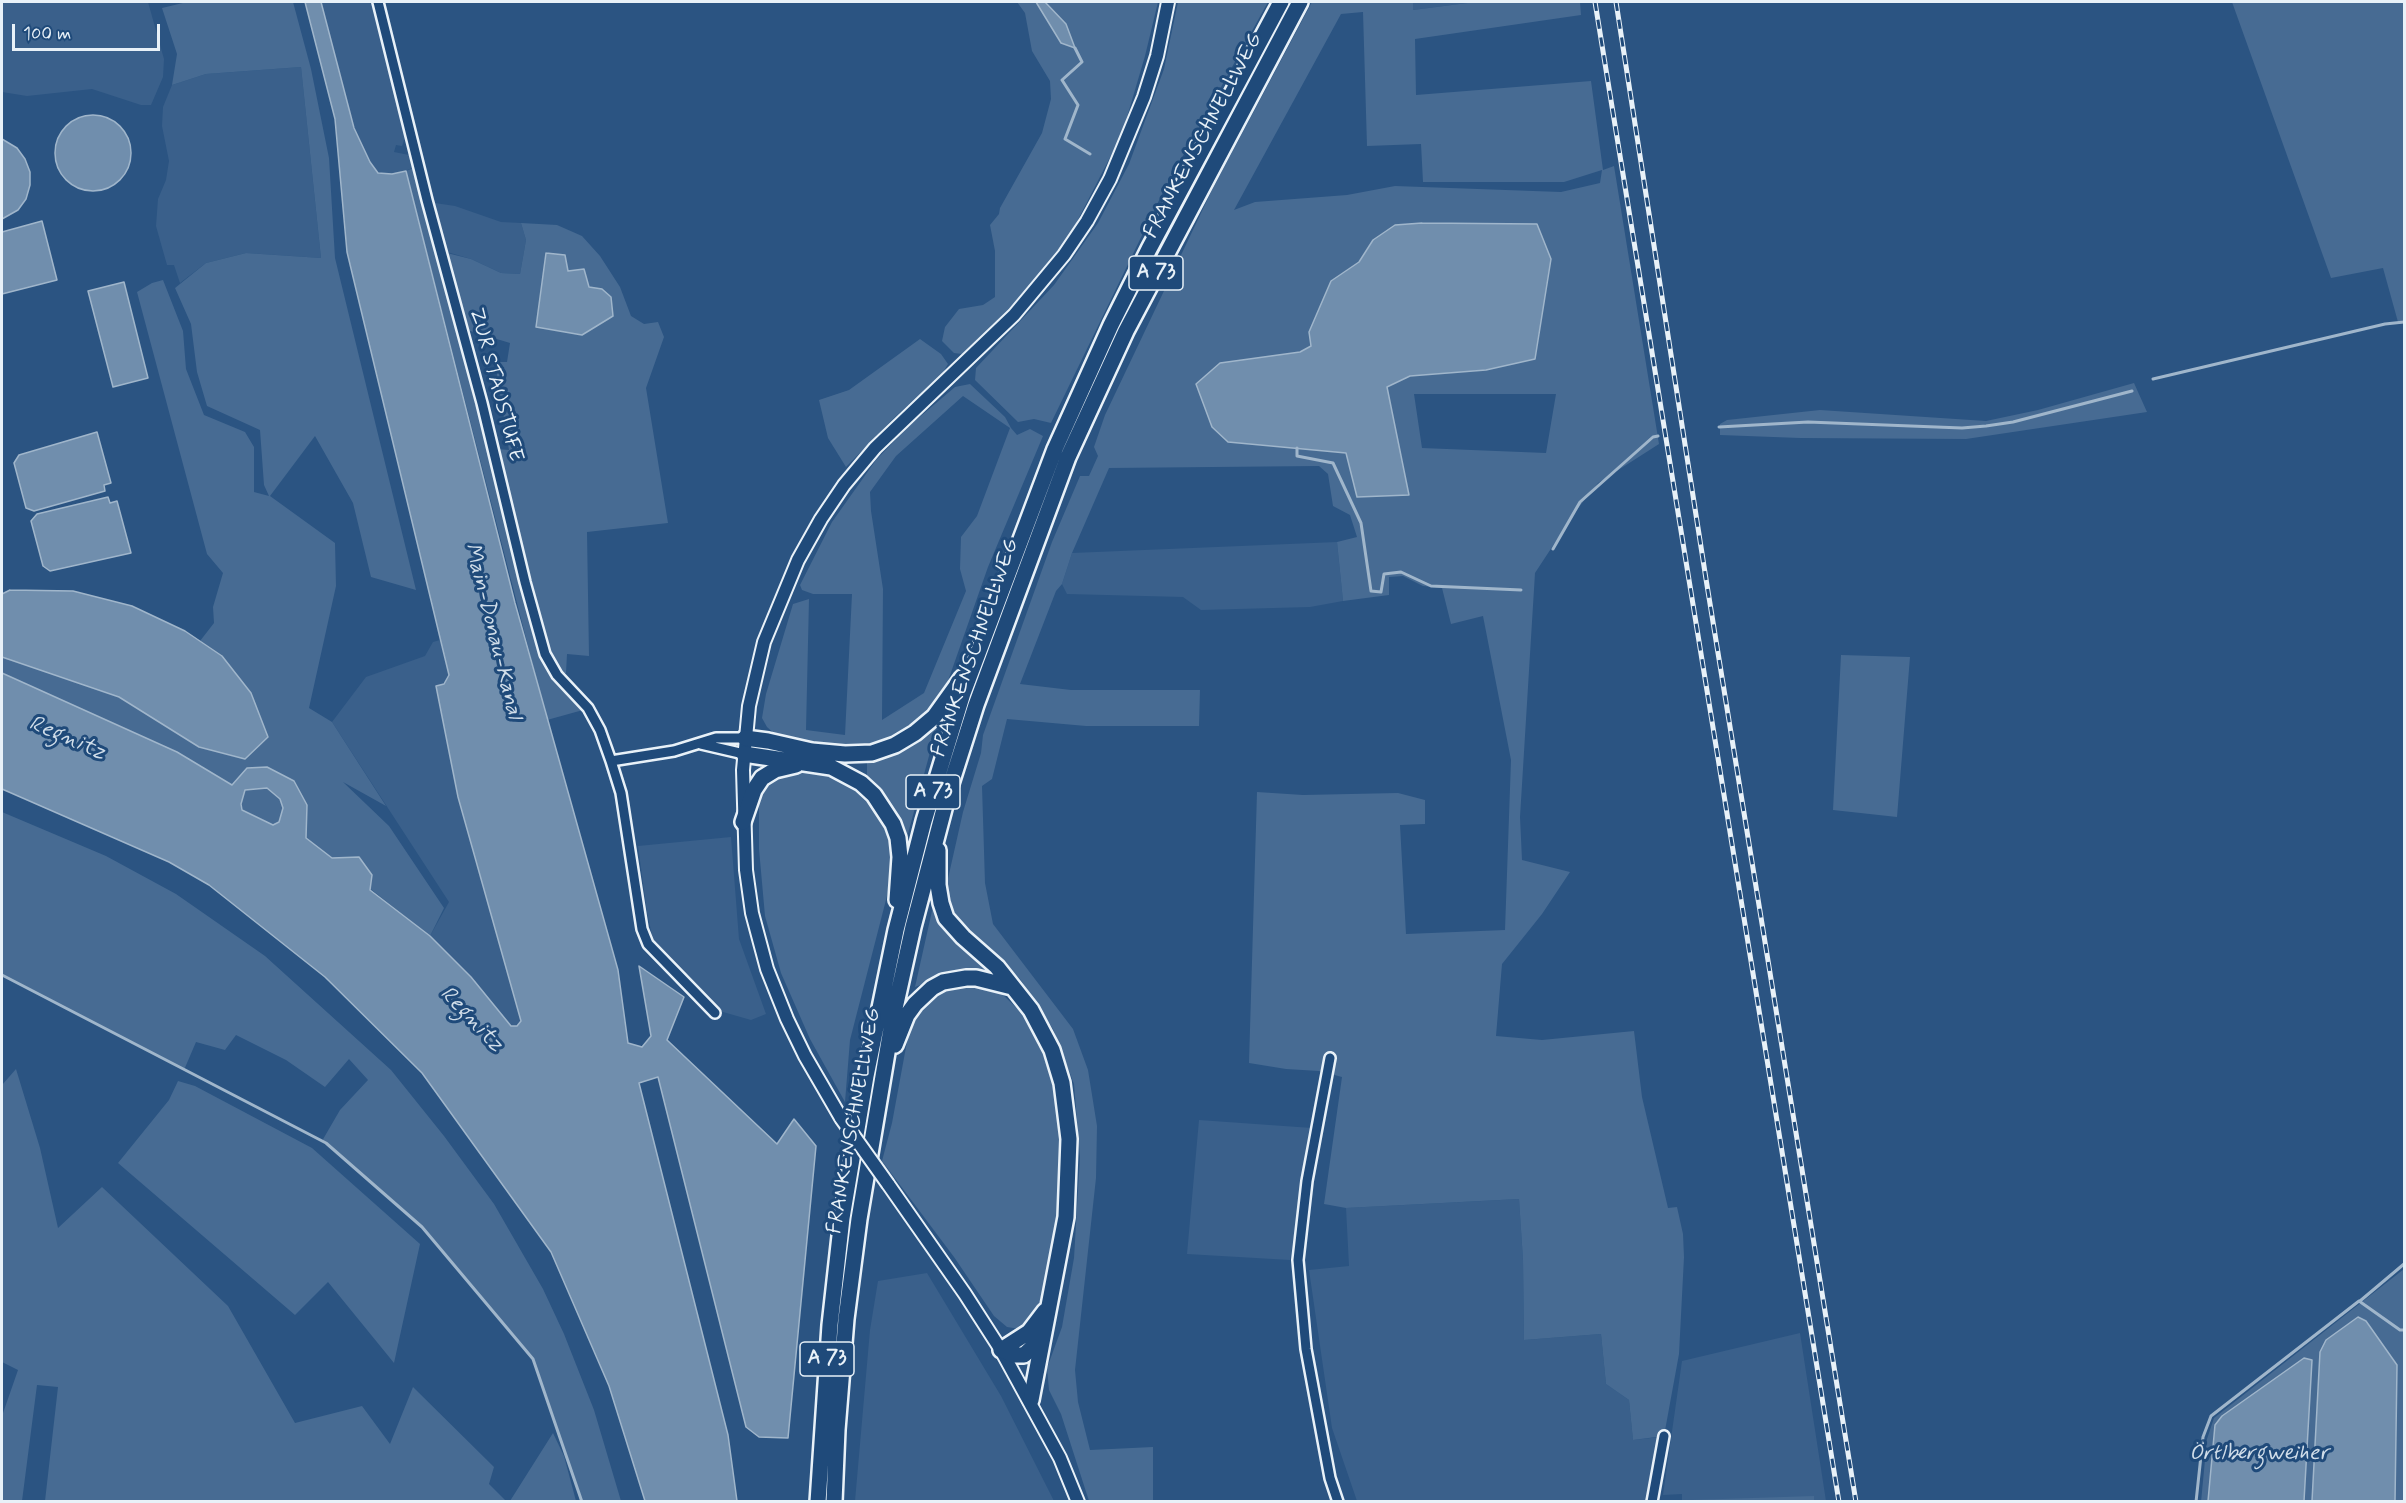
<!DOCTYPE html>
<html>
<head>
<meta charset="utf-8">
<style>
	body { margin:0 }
	#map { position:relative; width:2406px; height:1503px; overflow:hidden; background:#2b5482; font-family:Mynerve,sans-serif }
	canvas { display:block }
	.frame { position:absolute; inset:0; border:3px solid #e8f1f8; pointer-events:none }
	.scale { position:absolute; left:12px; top:24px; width:148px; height:27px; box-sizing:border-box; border:3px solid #e8f1f8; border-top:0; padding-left:8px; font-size:18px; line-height:21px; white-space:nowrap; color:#e8f1f8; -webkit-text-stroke:4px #1f4a7a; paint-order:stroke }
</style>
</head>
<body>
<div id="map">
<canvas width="2406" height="1503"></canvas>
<div class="frame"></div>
<div class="scale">100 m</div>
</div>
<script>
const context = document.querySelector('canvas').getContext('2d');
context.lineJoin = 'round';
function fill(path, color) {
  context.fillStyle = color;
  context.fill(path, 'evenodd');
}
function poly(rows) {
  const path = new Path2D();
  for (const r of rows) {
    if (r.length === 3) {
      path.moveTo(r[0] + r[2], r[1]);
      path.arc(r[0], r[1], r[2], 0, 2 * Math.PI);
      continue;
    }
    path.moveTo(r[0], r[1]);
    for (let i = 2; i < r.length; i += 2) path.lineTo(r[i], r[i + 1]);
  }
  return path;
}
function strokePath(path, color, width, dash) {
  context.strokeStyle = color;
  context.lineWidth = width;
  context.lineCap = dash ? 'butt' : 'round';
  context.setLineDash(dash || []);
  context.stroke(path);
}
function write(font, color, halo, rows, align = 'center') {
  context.font = font + ' Mynerve,sans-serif';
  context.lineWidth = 6;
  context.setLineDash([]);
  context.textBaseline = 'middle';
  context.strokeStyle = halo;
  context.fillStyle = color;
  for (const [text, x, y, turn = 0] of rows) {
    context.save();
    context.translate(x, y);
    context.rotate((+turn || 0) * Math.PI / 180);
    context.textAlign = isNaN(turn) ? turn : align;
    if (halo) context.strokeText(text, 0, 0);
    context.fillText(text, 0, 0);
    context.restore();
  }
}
fill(poly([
	[2,2,148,2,164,59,163,77,151,105,141,105,92,89,27,96,2,92],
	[321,2,374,2,407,131,402,146,396,145,394,152,409,155,416,167,396,174,387,174,378,173,370,162,354,128],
	[1413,2,1475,2,1413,10],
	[301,67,321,258,246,253,206,263,180,283,174,265,167,265,156,226,158,199,166,180,169,161,162,126,163,107,172,85,206,74],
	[435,203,455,206,501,222,521,223,526,240,520,274,501,273,471,259,447,252],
	[1337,542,1343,601,1310,607,1201,610,1183,597,1067,594,1062,584,1072,553],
	[440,640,449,675,444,684,436,687,521,1021,517,1026,511,1026,471,977,430,936,449,902,332,722,366,677,425,656,433,642],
	[731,837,739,939,766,1014,751,1020,716,1010,654,945,647,912,638,846],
	[1199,1120,1312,1128,1290,1260,1187,1254],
	[1519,1199,1523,1260,1524,1340,1601,1334,1606,1384,1629,1400,1633,1440,1660,1437,1647,1501,1357,1501,1332,1428,1309,1270,1349,1266,1346,1208],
	[927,1273,1001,1396,1054,1501,855,1501,870,1330,878,1281],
	[1800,1333,1826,1501,1682,1502,1682,1494,1663,1495,1682,1361]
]), '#3a608b');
fill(poly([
	[187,2,293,2,311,69,329,158,335,258,416,590,371,577,353,503,315,436,270,496,335,543,336,586,309,708,332,722,386,806,343,782,389,826,444,908,430,936,306,838,307,805,267,767,248,768,232,785,177,752,2,673,2,657,119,697,199,747,244,759,268,737,222,656,200,641,214,623,213,607,223,573,207,554,137,292,152,283,163,280,183,331,186,369,204,415,245,432,254,447,254,492,269,496,264,485,260,430,207,406,197,372,191,324,175,288,206,263,246,253,321,258,301,67,206,74,172,85,177,54,162,8],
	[1017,2,1158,2,1145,56,1122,134,1067,241,989,333,962,354,954,353,942,341,945,327,959,309,983,305,995,297,995,251,990,225,999,214,1000,208,1042,133,1051,99,1050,81,1032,51,1025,13],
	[1178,2,1268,2,1163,192,1051,423,1034,419,1018,422,975,380,976,368,1054,285,1098,223,1129,164,1164,69],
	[1312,2,1413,2,1413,10,1475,2,1580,2,1581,15,1415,39,1416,95,1591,81,1603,170,1614,166,1659,444,1598,483,1575,512,1535,573,1520,817,1522,860,1570,872,1542,914,1502,964,1496,1036,1542,1040,1634,1031,1642,1097,1668,1208,1677,1207,1683,1234,1684,1257,1679,1354,1664,1436,1633,1440,1629,1400,1606,1384,1601,1334,1524,1340,1523,1260,1519,1199,1346,1208,1324,1204,1342,1077,1319,1071,1286,1069,1249,1063,1257,792,1303,795,1398,793,1425,800,1425,824,1400,825,1406,934,1505,930,1511,760,1483,616,1451,624,1442,588,1423,586,1403,576,1389,577,1389,595,1343,601,1337,542,1357,537,1350,515,1333,506,1328,474,1319,466,1109,468,1072,553,1062,584,1056,591,1020,684,1071,690,1200,690,1199,726,1086,726,1007,719,992,779,982,786,985,883,993,924,1073,1029,1088,1070,1097,1126,1096,1178,1075,1370,1078,1402,1090,1450,1153,1447,1153,1501,1089,1501,1061,1414,1049,1390,1047,1368,1062,1327,1074,1258,1080,1157,1074,1084,1053,1029,1020,979,962,926,949,902,947,883,963,812,981,753,983,735,1052,542,1080,476,1089,476,1098,456,1094,447,1105,415,1211,192],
	[1363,12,1367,146,1421,144,1423,182,1564,182,1602,170,1600,183,1561,192,1395,186,1347,195,1255,202,1234,210,1341,14],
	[1373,240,1486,370,1410,376,1387,387,1409,494,1357,497,1346,453,1228,442,1220,364,1300,352,1312,346,1331,281,1359,262],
	[1414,394,1556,394,1546,453,1422,448],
	[2232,2,2404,2,2404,323,2398,322,2383,268,2331,278],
	[416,167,534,637,543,659,583,710,547,720,406,171],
	[521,223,557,225,582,236,600,256,620,287,631,316,644,324,658,322,664,337,646,388,668,523,587,532,589,656,567,654,566,673,562,673,550,651,497,449,509,450,495,362,507,362,510,343,467,330,447,253,471,259,501,273,520,274,526,240],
	[564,255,568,271,589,287,537,327],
	[920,339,941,354,948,364,942,374,896,416,846,467,828,438,819,400,849,390],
	[2134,383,2147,412,1966,439,1800,438,1720,435,1720,424,1727,420,1820,410,1986,421,2038,410],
	[970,384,1005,417,1011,428,1017,435,1030,429,1043,436,988,567,942,698,928,716,895,740,862,749,826,747,778,737,767,727,762,718,766,694,793,604,809,599,806,730,845,735,852,594,813,594,802,590,800,585,832,522,876,460,909,426,955,387],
	[963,396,1010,428,977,516,961,537,960,569,966,591,924,693,882,720,883,589,871,511,870,492,896,456],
	[1841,655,1910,657,1897,817,1833,810],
	[939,719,906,841,891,804,878,788,867,780,867,757],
	[807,769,838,776,871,797,894,836,895,859,888,892,850,1040,845,1102,810,1039,781,973,765,916,759,849,759,797,766,783,785,771],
	[267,788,280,799,283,808,279,822,273,825,242,810,241,804,245,790],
	[2,812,106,856,176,894,265,956,391,1070,444,1136,494,1204,543,1289,564,1334,594,1410,621,1501,582,1501,533,1359,422,1227,322,1141,340,1110,368,1080,349,1059,325,1087,286,1060,236,1035,225,1050,196,1042,184,1070,2,975],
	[934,902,999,973,996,978,934,980,915,987],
	[970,985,990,988,1002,994,1025,1016,1043,1052,1053,1080,1057,1108,1060,1136,1060,1187,1054,1245,1039,1305,1025,1325,1020,1329,1007,1327,994,1316,954,1257,882,1161,892,1123,911,1020,921,1004,936,992,954,986],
	[16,1069,40,1148,58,1228,102,1187,228,1306,295,1423,362,1406,390,1444,413,1387,494,1467,489,1484,506,1501,45,1501,58,1387,37,1385,22,1501,2,1501,2,1416,18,1370,2,1362,2,1282,3,1281,2,1280,2,1085],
	[178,1081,195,1086,312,1148,420,1244,394,1363,328,1282,295,1315,118,1163,169,1100],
	[2404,1269,2404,1501,2201,1502,2207,1439,2214,1418],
	[553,1433,564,1456,576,1501,510,1501],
	[1814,1496,1814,1502,1691,1501,1691,1500]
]), '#476b93');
const water = poly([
	[305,2,321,2,354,128,370,162,378,173,392,174,406,171,515,603,618,970,628,1043,642,1047,651,1036,639,966,684,997,667,1040,777,1144,794,1119,816,1146,788,1438,759,1437,746,1427,658,1077,639,1083,728,1435,737,1501,645,1501,609,1386,551,1252,422,1073,325,977,209,885,169,862,2,789,2,673,177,752,232,785,247,768,267,767,294,781,307,805,306,838,332,858,359,857,372,875,370,890,430,936,471,977,511,1026,517,1026,521,1021,458,797,436,686,444,684,449,675,347,252,335,119,305,2],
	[267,788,280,799,283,808,279,822,273,825,242,810,241,804,245,790,267,788],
	[1036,2,1045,2,1066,24,1075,48,1061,43,1036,2],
	[93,153,38],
	[2,139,17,148,25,159,30,172,30,185,26,199,18,210,2,219,2,139],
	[42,221,57,280,2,294,2,232,42,221],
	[1422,223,1537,224,1551,259,1535,359,1486,370,1410,376,1387,387,1409,495,1357,497,1346,453,1228,442,1212,427,1196,384,1220,363,1300,352,1311,346,1309,332,1331,281,1359,262,1373,240,1395,225,1422,223],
	[546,253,565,255,568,271,584,269,589,287,602,289,611,297,613,316,582,335,536,327,546,253],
	[124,282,148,378,113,387,88,291,124,282],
	[97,432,111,483,104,485,105,491,34,511,26,508,14,463,19,455,97,432],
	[108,497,110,503,117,501,131,553,50,571,43,566,31,521,37,514,108,497],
	[10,590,73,591,132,606,185,631,222,656,251,693,268,737,245,759,199,747,119,697,2,657,2,594,10,590],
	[2358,1317,2366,1321,2397,1365,2395,1501,2312,1501,2320,1352,2326,1340,2358,1317],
	[2304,1358,2312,1360,2304,1501,2208,1501,2215,1425,2222,1416,2304,1358]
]);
fill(water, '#708ead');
strokePath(water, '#a0b6cb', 1.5);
strokePath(poly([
	[1075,48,1082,62,1062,80,1078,105,1065,139,1090,154],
	[2153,379,2385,324,2404,322],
	[1719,427,1808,422,1962,428,1986,426,2013,422,2132,391],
	[1297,448,1297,456,1333,463,1361,523,1371,591,1381,592,1384,574,1401,572,1431,586,1521,590],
	[1553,549,1580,502,1653,437,1658,436],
	[2,975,326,1143,422,1227,533,1359,582,1502],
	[2360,1301,2404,1264],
	[2196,1502,2203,1437,2211,1416,2359,1301,2400,1330,2404,1330]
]), '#a0b6cb', 3);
const minor = poly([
	[378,2,427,200,482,403,525,582,545,654,557,675,588,708,600,730,611,761,674,751,716,738,745,738],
	[701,744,744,754],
	[611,761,621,793,642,929,648,944,715,1013],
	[1330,1058,1307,1181,1298,1260,1306,1349,1330,1478,1338,1502],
	[1652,1502,1664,1436]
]);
const major = poly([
	[841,1118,805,1056,787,1019,767,969,752,913,746,870,743,770,749,706,764,642,798,560,821,519,844,485,875,448,1014,315,1064,255,1087,221,1110,179,1144,97,1157,56,1168,2],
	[888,1184,965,1294,1001,1350,1060,1458,1078,1502]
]);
const highway = poly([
	[745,738,768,741,812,751,845,754,872,753,895,745,915,733,934,717,962,678],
	[744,754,831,767,861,783,874,795,893,824,898,838,900,857,897,900],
	[743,822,754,790,762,778,775,770,796,765],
	[938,850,938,885,941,903,946,918,963,937,997,967,1031,1010,1052,1050,1062,1083,1069,1139,1066,1217,1031,1400],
	[895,1045,907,1015,915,1004,932,988,943,982,966,978,976,978,1012,987],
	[1001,1350,1029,1332,1045,1311],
	[1001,1350,1014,1355,1024,1355,1040,1340],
	[818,1502,830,1325,842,1218,866,1076,896,930,924,821,963,693,1055,449,1111,325,1149,249,1281,2],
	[834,1502,837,1430,846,1319,859,1219,893,1017,913,927,949,790,976,705,1068,457,1126,331,1300,2]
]);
strokePath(minor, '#e8f1f8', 14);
strokePath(major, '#e8f1f8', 16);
strokePath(highway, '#e8f1f8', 20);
strokePath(minor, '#1f4a7a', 9);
strokePath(major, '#1f4a7a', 12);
strokePath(highway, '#1f4a7a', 15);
const rail = poly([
	[1595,2,1839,1502],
	[1616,2,1706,579,1856,1502]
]);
strokePath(rail, '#e8f1f8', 5);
strokePath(rail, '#1f4a7a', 3, [9]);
const majorBridge = poly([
	[841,1118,888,1184]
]);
strokePath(majorBridge, '#e8f1f8', 16, []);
strokePath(majorBridge, '#1f4a7a', 12);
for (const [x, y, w] of [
	[1156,273,54],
	[933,792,54],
	[827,1359,54]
]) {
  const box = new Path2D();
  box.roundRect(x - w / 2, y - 17, w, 34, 4.5);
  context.fillStyle = '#1f4a7a';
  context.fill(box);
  strokePath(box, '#e8f1f8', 1.5);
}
write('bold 20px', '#e8f1f8', null, [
	["A 73",1156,273],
	["A 73",933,792],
	["A 73",827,1359]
]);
write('21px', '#e8f1f8', '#1f4a7a', [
	["FRANKENSCHNELLWEG",1204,136,-62],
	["ZUR STAUSTUFE",495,385,75],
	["FRANKENSCHNELLWEG",976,648,-71],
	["FRANKENSCHNELLWEG",855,1121,-80]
]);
write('italic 22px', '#d0dde9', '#1f4a7a', [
	["Main-Donau-Kanal",492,631,76],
	["Regnitz",67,739,23],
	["Regnitz",471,1020,46],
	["Örtlbergweiher",2259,1454]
]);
</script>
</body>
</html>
